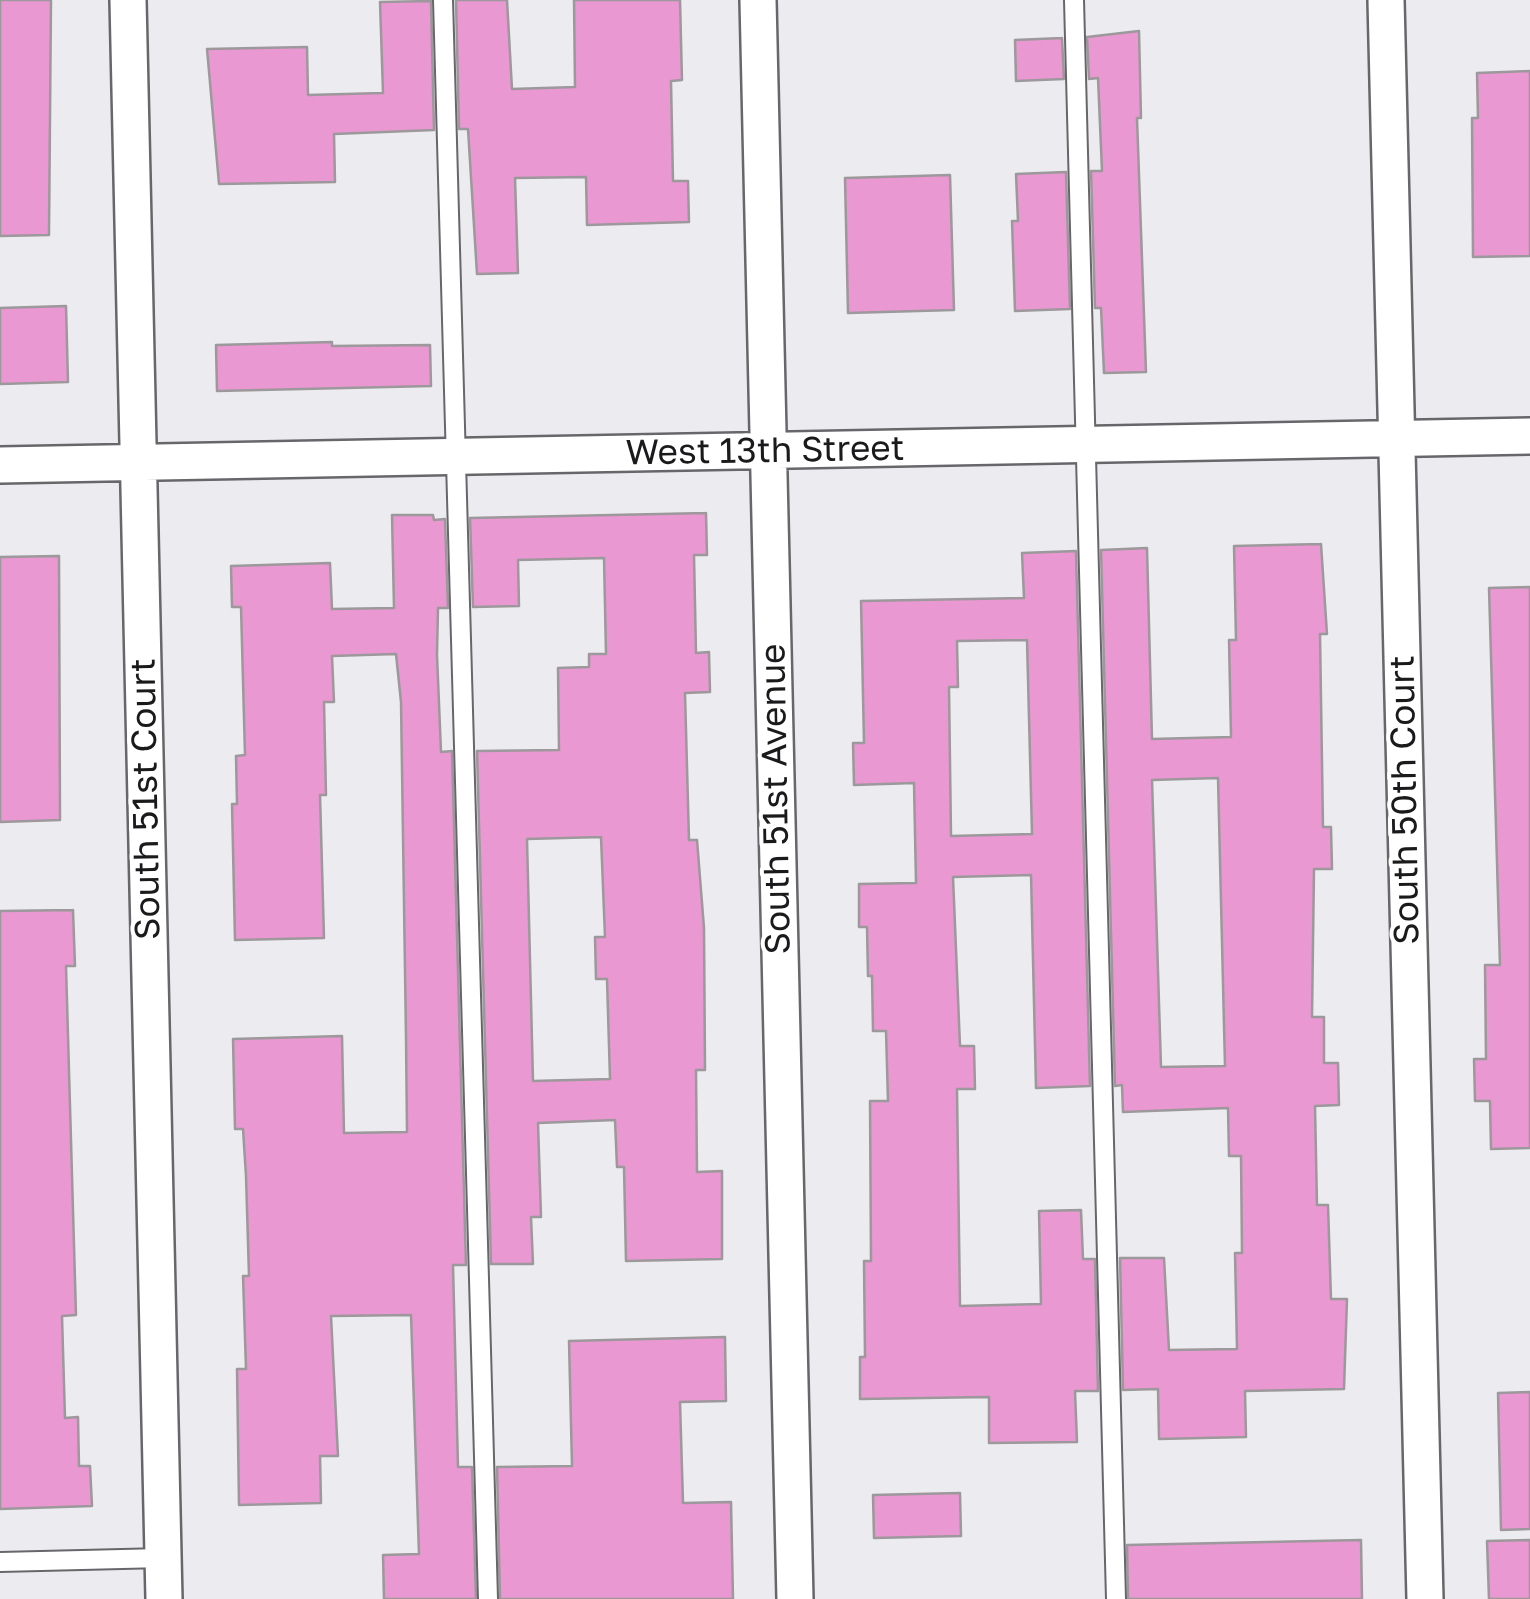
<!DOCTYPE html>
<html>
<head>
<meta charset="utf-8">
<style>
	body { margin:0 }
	canvas { display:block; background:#ebebf0 }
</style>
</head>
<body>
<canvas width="1530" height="1599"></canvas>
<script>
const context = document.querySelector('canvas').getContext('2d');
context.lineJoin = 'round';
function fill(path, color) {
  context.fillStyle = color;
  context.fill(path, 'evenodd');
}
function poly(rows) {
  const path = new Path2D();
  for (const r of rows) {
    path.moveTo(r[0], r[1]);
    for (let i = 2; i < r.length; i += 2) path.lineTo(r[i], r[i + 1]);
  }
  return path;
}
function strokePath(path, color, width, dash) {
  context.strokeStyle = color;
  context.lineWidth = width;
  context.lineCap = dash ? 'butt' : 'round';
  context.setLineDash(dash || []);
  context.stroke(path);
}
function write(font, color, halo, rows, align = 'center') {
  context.font = font + ' "Golos Text",sans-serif';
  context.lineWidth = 8;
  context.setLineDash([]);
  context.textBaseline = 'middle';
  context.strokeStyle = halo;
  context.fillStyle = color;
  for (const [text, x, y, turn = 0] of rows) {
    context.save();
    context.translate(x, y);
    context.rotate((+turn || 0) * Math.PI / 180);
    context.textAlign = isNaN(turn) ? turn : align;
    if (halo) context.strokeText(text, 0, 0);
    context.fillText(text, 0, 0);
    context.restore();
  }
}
const building = poly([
	[0,0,51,0,49,235,0,236,0,0],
	[456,0,507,0,512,89,575,87,574,0,680,0,682,80,671,81,673,181,688,181,689,222,587,225,586,177,515,178,518,273,477,274,468,129,459,129,456,0],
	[431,1,434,130,334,134,335,182,219,184,207,49,307,47,308,95,383,93,380,2,431,1],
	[1139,31,1141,118,1137,118,1146,372,1104,373,1101,308,1095,308,1091,171,1102,171,1098,78,1089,79,1087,37,1139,31],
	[1062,38,1064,79,1016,81,1015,40,1062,38],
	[1530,71,1530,256,1473,257,1472,118,1478,118,1477,73,1530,71],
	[1066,172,1070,309,1015,311,1012,221,1018,221,1016,174,1066,172],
	[950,175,954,310,848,313,845,178,950,175],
	[66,306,68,382,0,384,0,308,66,306],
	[332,342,332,346,430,345,431,386,217,391,216,345,332,342],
	[706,513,707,555,694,555,696,653,709,652,710,692,685,693,689,840,697,840,704,928,705,1070,696,1070,697,1172,722,1171,722,1259,626,1261,624,1167,617,1167,615,1120,538,1123,541,1217,531,1217,533,1264,491,1264,477,751,559,750,558,668,589,667,589,654,606,654,604,558,518,560,519,606,473,607,470,518,706,513],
	[601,837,605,937,595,937,596,979,607,979,610,1079,533,1081,527,839,601,837],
	[392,515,433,515,434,520,445,519,448,608,438,608,437,655,441,752,452,751,466,1265,453,1265,458,1467,472,1467,476,1599,384,1599,383,1555,419,1554,411,1315,331,1316,338,1456,320,1456,321,1503,239,1505,237,1369,246,1369,243,1276,249,1276,246,1176,243,1129,235,1129,233,1039,342,1036,344,1133,407,1132,406,1038,401,702,396,654,332,656,334,702,324,702,326,795,320,795,324,938,235,940,232,804,237,804,236,756,245,755,241,607,232,607,231,566,330,563,332,609,394,608,392,515],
	[1321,544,1327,634,1320,634,1323,827,1331,827,1332,869,1314,869,1312,1017,1324,1017,1324,1063,1338,1063,1339,1105,1315,1106,1317,1205,1328,1205,1331,1299,1347,1299,1344,1389,1245,1391,1246,1437,1159,1439,1158,1389,1123,1390,1120,1258,1164,1258,1169,1350,1237,1349,1235,1253,1242,1253,1241,1156,1229,1156,1228,1108,1123,1112,1122,1085,1115,1086,1101,550,1147,548,1152,739,1231,737,1229,640,1236,640,1234,546,1321,544],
	[1218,778,1225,1066,1161,1067,1152,780,1218,778],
	[1076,551,1090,1086,1036,1088,1031,875,953,877,960,1046,974,1046,975,1089,957,1089,960,1306,1041,1304,1039,1211,1081,1210,1083,1259,1095,1259,1098,1391,1075,1391,1077,1442,989,1443,989,1397,860,1399,860,1357,865,1357,864,1261,871,1261,870,1101,888,1101,886,1031,873,1031,872,976,868,976,867,927,859,927,859,884,916,883,914,783,854,785,853,743,864,743,861,601,1024,598,1022,553,1076,551],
	[1027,640,1032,834,951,836,949,687,958,687,957,641,1027,640],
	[59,556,60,820,0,822,0,557,59,556],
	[1530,587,1530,1148,1491,1149,1490,1101,1475,1101,1474,1059,1486,1059,1485,965,1500,965,1489,588,1530,587],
	[73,910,75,966,66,966,76,1315,62,1316,65,1418,78,1417,79,1466,90,1466,92,1506,0,1509,0,911,73,910],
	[725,1337,726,1401,680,1402,683,1503,731,1502,733,1599,500,1599,497,1467,572,1466,569,1341,725,1337],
	[1530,1392,1530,1529,1501,1530,1498,1393,1530,1392],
	[960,1493,961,1536,874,1538,873,1495,960,1493],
	[1361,1540,1362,1599,1128,1599,1127,1545,1361,1540],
	[1530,1540,1530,1599,1489,1599,1487,1541,1530,1540]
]);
fill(building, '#e998d1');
strokePath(building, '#9d989b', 2.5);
const lane = poly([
	[443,0,488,1599],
	[1074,0,1116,1599],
	[0,1562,163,1558]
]);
const street = poly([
	[128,0,164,1599],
	[758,0,795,1599],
	[1386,0,1425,1599],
	[0,465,1530,436]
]);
strokePath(lane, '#67676b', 22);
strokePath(street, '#67676b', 40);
strokePath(lane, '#fff', 18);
strokePath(street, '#fff', 35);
write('35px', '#1a1a1c', '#fff', [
	["West 13th Street",765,451,-1],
	["South 51st Court",146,799,-91],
	["South 51st Avenue",776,799,-91],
	["South 50th Court",1405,800,-91]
]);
</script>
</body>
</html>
